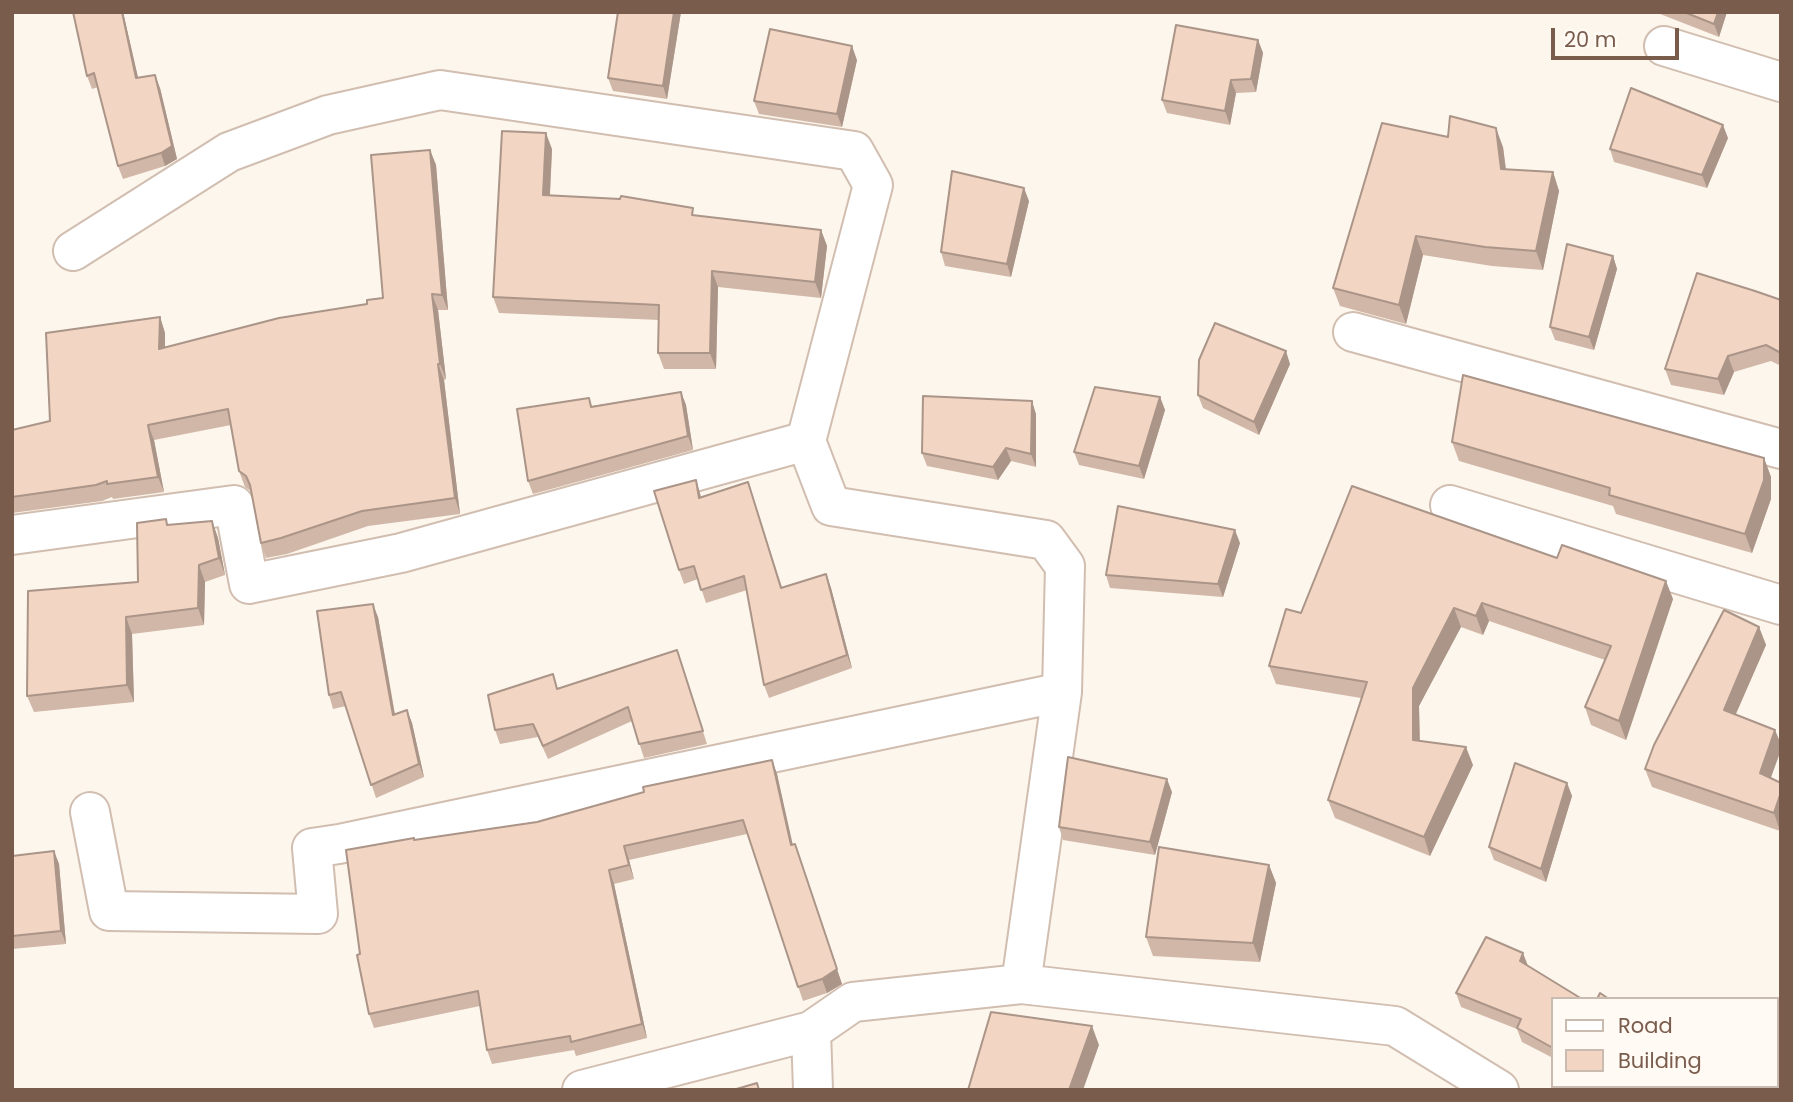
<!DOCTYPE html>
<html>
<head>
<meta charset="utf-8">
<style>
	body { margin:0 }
	#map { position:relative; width:1793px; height:1102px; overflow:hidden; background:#fdf6ec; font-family:Poppins,sans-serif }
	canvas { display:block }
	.frame { position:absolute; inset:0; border:14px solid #7a5c4d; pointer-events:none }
	.legend { position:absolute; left:1551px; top:997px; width:228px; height:91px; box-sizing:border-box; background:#fffaf3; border:2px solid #cabbb1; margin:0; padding:9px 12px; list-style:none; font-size:21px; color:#7a5c4d }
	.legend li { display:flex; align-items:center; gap:14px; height:35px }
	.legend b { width:35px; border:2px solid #cabbb1 }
	.scale { position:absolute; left:1551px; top:28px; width:128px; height:32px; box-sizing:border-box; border:4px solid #7a5c4d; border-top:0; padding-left:9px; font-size:21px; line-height:24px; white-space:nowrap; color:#7a5c4d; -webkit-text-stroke:5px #fffaf3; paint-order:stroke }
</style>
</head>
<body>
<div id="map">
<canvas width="1793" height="1102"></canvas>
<div class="frame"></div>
<ul class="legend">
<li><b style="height:9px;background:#fff"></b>Road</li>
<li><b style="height:19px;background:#f3d5c3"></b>Building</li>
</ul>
<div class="scale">20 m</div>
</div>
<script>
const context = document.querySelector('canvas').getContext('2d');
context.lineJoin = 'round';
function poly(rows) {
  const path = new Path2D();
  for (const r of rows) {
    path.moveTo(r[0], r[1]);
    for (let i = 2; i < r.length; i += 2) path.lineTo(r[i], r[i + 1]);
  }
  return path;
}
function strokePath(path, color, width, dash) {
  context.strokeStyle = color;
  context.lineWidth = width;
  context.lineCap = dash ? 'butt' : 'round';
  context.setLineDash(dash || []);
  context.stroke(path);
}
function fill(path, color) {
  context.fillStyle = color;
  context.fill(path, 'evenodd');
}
const minor = poly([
	[1664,46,1781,82],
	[73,251,229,152,328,115,440,90,854,151,873,185,806,441,831,506,1046,540,1065,566,1062,692,1021,984],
	[1353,332,1781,449],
	[1450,505,1781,605],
	[12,535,234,505,249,584,401,553,806,441],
	[90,812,109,911,318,914,312,848,339,844,1062,692],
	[811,1031,813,1090],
	[582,1090,811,1031,853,1002,1021,984,1395,1026,1499,1090]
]);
strokePath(minor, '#d1beb0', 42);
strokePath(minor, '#fff', 38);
fill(poly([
	[73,12,123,12,138,77,160,88,177,159,165,166,123,179,118,166,98,87,92,89,87,76],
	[618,12,681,12,667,99,613,91,608,78],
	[1655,12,1727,12,1719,37],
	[1258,40,1263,53,1256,92,1236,93,1230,125,1167,113,1162,100],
	[857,60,842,127,759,114,754,101],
	[1448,137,1503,147,1506,169,1553,172,1559,191,1543,270,1492,266,1423,255,1406,324,1340,306,1333,288],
	[1728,138,1707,188,1614,162,1610,149],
	[552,149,550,196,696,216,821,230,827,246,821,298,718,287,716,369,664,369,658,353,659,320,499,313,493,297],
	[430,150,436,165,448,310,438,310,446,379,444,380,460,514,368,526,287,554,266,558,261,543,251,491,245,487,239,471,231,425,154,440,164,492,113,499,112,497,102,501,12,513,12,430,50,421,160,317,165,333,165,347,367,304,383,298],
	[1029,201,1011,277,945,266,941,252],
	[1613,256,1617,269,1594,350,1555,340,1550,327],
	[1781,300,1781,366,1771,361,1734,372,1724,395,1671,385,1665,369],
	[1290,364,1259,435,1203,408,1198,395],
	[681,392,686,405,693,450,533,494,528,481,589,398,592,406],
	[1160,397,1165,410,1144,479,1079,465,1074,452],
	[1036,414,1036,467,1011,461,998,480,927,466,922,453],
	[1452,442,1764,458,1771,477,1771,499,1752,553,1616,514,1613,506,1459,461],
	[696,480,701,497,748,482,782,587,826,574,831,588,852,668,769,698,764,685,747,590,706,603,698,579,684,584,679,570],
	[1352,486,1673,599,1626,740,1591,725,1585,707,1605,660,1489,621,1483,635,1461,627,1419,706,1420,740,1473,765,1430,856,1335,818,1328,800,1361,698,1276,684,1269,666,1301,613],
	[212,521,218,538,225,575,205,582,204,625,132,634,134,702,34,712,27,696,138,582,168,525],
	[1240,543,1223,597,1110,588,1106,575],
	[378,617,395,714,407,710,412,723,424,777,376,798,346,706,333,709,329,695],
	[1759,627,1766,645,1736,714,1771,778,1780,831,1652,787,1645,769],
	[677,650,707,744,644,758,632,721,548,759,538,737,500,744,495,730,558,688],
	[772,760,777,774,792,845,842,984,827,993,803,1001,747,834,629,860,634,879,614,884,647,1038,576,1056,574,1050,492,1064,487,1050,480,1006,374,1028,369,1014,360,954,415,840,537,822],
	[1567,783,1572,796,1546,882,1494,860,1489,847],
	[1172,792,1155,855,1063,840,1059,827],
	[54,851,59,864,66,944,12,949,12,856],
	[1269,865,1276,883,1260,962,1153,956,1146,937],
	[1528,966,1553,999,1553,1058,1522,1042,1517,1029,1461,1007,1456,993]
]), '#d1b7a8');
fill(poly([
	[122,12,123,12,141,91,136,78],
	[674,12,681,12,667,99,663,86],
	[1718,12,1727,12,1719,37,1714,24],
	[1258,40,1263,53,1256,92,1251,79],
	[852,46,857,60,842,127,837,114],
	[155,75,160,88,177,159,165,166,161,153],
	[1231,80,1236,93,1230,125,1225,111],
	[1723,125,1728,138,1707,188,1702,175],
	[1496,128,1503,147,1508,188,1501,169],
	[546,133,552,149,549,211,543,195],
	[430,150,436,165,448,310,442,295],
	[1553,172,1559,191,1543,270,1536,251],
	[1024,188,1029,201,1011,277,1007,264],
	[821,230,827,246,821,298,815,282],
	[1416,236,1423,255,1406,324,1399,305],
	[1613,256,1617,269,1594,350,1589,337],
	[712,271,718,287,716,369,710,353],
	[432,294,438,310,446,379,440,364],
	[160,317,165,333,165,364,159,349],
	[1286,351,1290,364,1259,435,1254,422],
	[1728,356,1734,372,1724,395,1718,379],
	[438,364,444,380,460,514,455,498],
	[681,392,686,405,693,450,688,436],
	[1160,397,1165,410,1144,479,1139,466],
	[1032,401,1036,414,1036,467,1031,454],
	[148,425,154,440,164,492,158,477],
	[1006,448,1011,461,998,480,993,467],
	[1764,458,1771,477,1771,499,1752,553,1745,534],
	[696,480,700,493,703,511,699,498],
	[212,521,218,538,225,575,219,558],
	[1235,530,1240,543,1223,597,1218,584],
	[199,565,205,582,204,625,198,608],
	[826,574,831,588,852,668,847,655],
	[1666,581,1673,599,1626,740,1619,721],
	[1482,603,1489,621,1483,635,1476,616],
	[373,604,378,617,397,728,393,715],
	[1454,608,1461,627,1419,706,1420,758,1413,740,1413,688],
	[126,617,132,634,134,702,127,685],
	[1759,627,1766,645,1730,727,1724,710],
	[407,710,412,723,424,777,419,764],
	[1775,730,1781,744,1781,750,1766,791,1760,773],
	[1466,747,1473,765,1430,856,1424,837],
	[772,760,777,774,796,859,791,845],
	[1167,779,1172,792,1155,855,1150,842],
	[1567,783,1572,796,1546,882,1541,869],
	[1781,792,1780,831,1774,813],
	[624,846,629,860,634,879,629,865],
	[54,851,59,864,66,944,61,931],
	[800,858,842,984,827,993,822,979],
	[1269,865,1276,883,1260,962,1253,943],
	[609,870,614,884,647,1038,642,1024],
	[1523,953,1528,966,1520,961],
	[1092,1026,1099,1045,1083,1090,1069,1090],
	[1624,1086,1635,1086,1634,1090,1623,1090]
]), '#aa9588');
const building = poly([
	[73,12,122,12,136,78,155,75,172,146,161,153,118,166,94,73,87,76,73,12],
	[618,12,674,12,663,86,608,78,618,12],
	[1684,12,1718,12,1714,24,1684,12],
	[1176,25,1258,40,1251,79,1231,80,1225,111,1162,100,1176,25],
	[770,29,852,46,837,114,754,101,770,29],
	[1631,88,1723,125,1702,175,1610,149,1631,88],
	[1450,116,1496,128,1501,169,1553,172,1536,251,1485,247,1416,236,1399,305,1333,288,1382,123,1448,137,1450,116],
	[502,131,546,133,543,195,620,199,621,196,693,208,692,215,821,230,815,282,712,271,710,353,658,353,659,305,493,297,502,131],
	[430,150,442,295,432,294,440,364,438,364,455,498,362,511,281,538,261,543,250,485,246,476,239,471,228,409,148,425,158,477,107,484,107,481,96,485,12,497,12,430,50,421,46,333,160,317,159,349,279,318,367,304,367,300,383,298,371,155,430,150],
	[952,171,1024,188,1007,264,941,252,952,171],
	[1567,244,1613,256,1589,337,1550,327,1567,244],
	[1697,273,1755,291,1781,300,1781,353,1766,345,1728,356,1718,379,1665,369,1697,273],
	[1215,323,1286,351,1254,422,1198,395,1199,360,1215,323],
	[1463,375,1764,458,1764,480,1745,534,1609,495,1610,488,1452,442,1463,375],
	[1095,387,1160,397,1139,466,1074,452,1095,387],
	[681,392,688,436,528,481,517,409,589,398,591,407,681,392],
	[923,396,1032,401,1031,454,1006,448,993,467,922,453,923,396],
	[696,480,699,498,748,482,781,588,826,574,847,655,764,685,744,576,701,590,694,566,679,570,654,491,696,480],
	[1352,486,1557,558,1562,545,1666,581,1619,721,1585,707,1611,646,1482,603,1476,616,1454,608,1413,688,1413,740,1466,747,1424,837,1328,800,1367,682,1269,666,1286,609,1301,613,1352,486],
	[1118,506,1235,530,1218,584,1106,575,1118,506],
	[166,519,167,525,212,521,219,558,199,565,198,608,126,617,127,685,27,696,28,591,138,582,137,523,166,519],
	[373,604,393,715,407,710,419,764,371,785,341,692,329,695,317,611,373,604],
	[1724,610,1759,627,1724,710,1775,730,1760,773,1781,783,1781,792,1774,813,1645,769,1654,745,1724,610],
	[677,650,703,731,639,744,628,707,543,746,533,724,495,730,488,695,553,674,557,689,677,650],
	[1068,757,1167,779,1150,842,1059,827,1068,757],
	[772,760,791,845,795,844,837,969,822,979,798,987,743,820,624,846,629,865,609,870,642,1024,571,1042,570,1036,487,1050,478,991,369,1014,357,955,360,954,346,850,414,838,414,840,537,822,644,792,643,787,772,760],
	[1515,763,1567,783,1541,869,1489,847,1515,763],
	[1159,847,1269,865,1253,943,1146,937,1159,847],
	[54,851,61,931,12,936,12,856,54,851],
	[1486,937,1523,953,1520,961,1582,999,1553,999,1553,1048,1517,1028,1521,1019,1456,993,1486,937],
	[1600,993,1609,999,1597,999,1600,993],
	[991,1012,1092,1026,1069,1090,968,1090,991,1012],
	[1781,1073,1781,1090,1775,1090,1776,1086,1777,1086,1781,1073],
	[757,1083,759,1090,733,1090,757,1083],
	[1554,1086,1624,1086,1623,1090,1552,1090,1554,1086]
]);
fill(building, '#f3d5c3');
strokePath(building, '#aa9588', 2);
</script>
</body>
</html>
